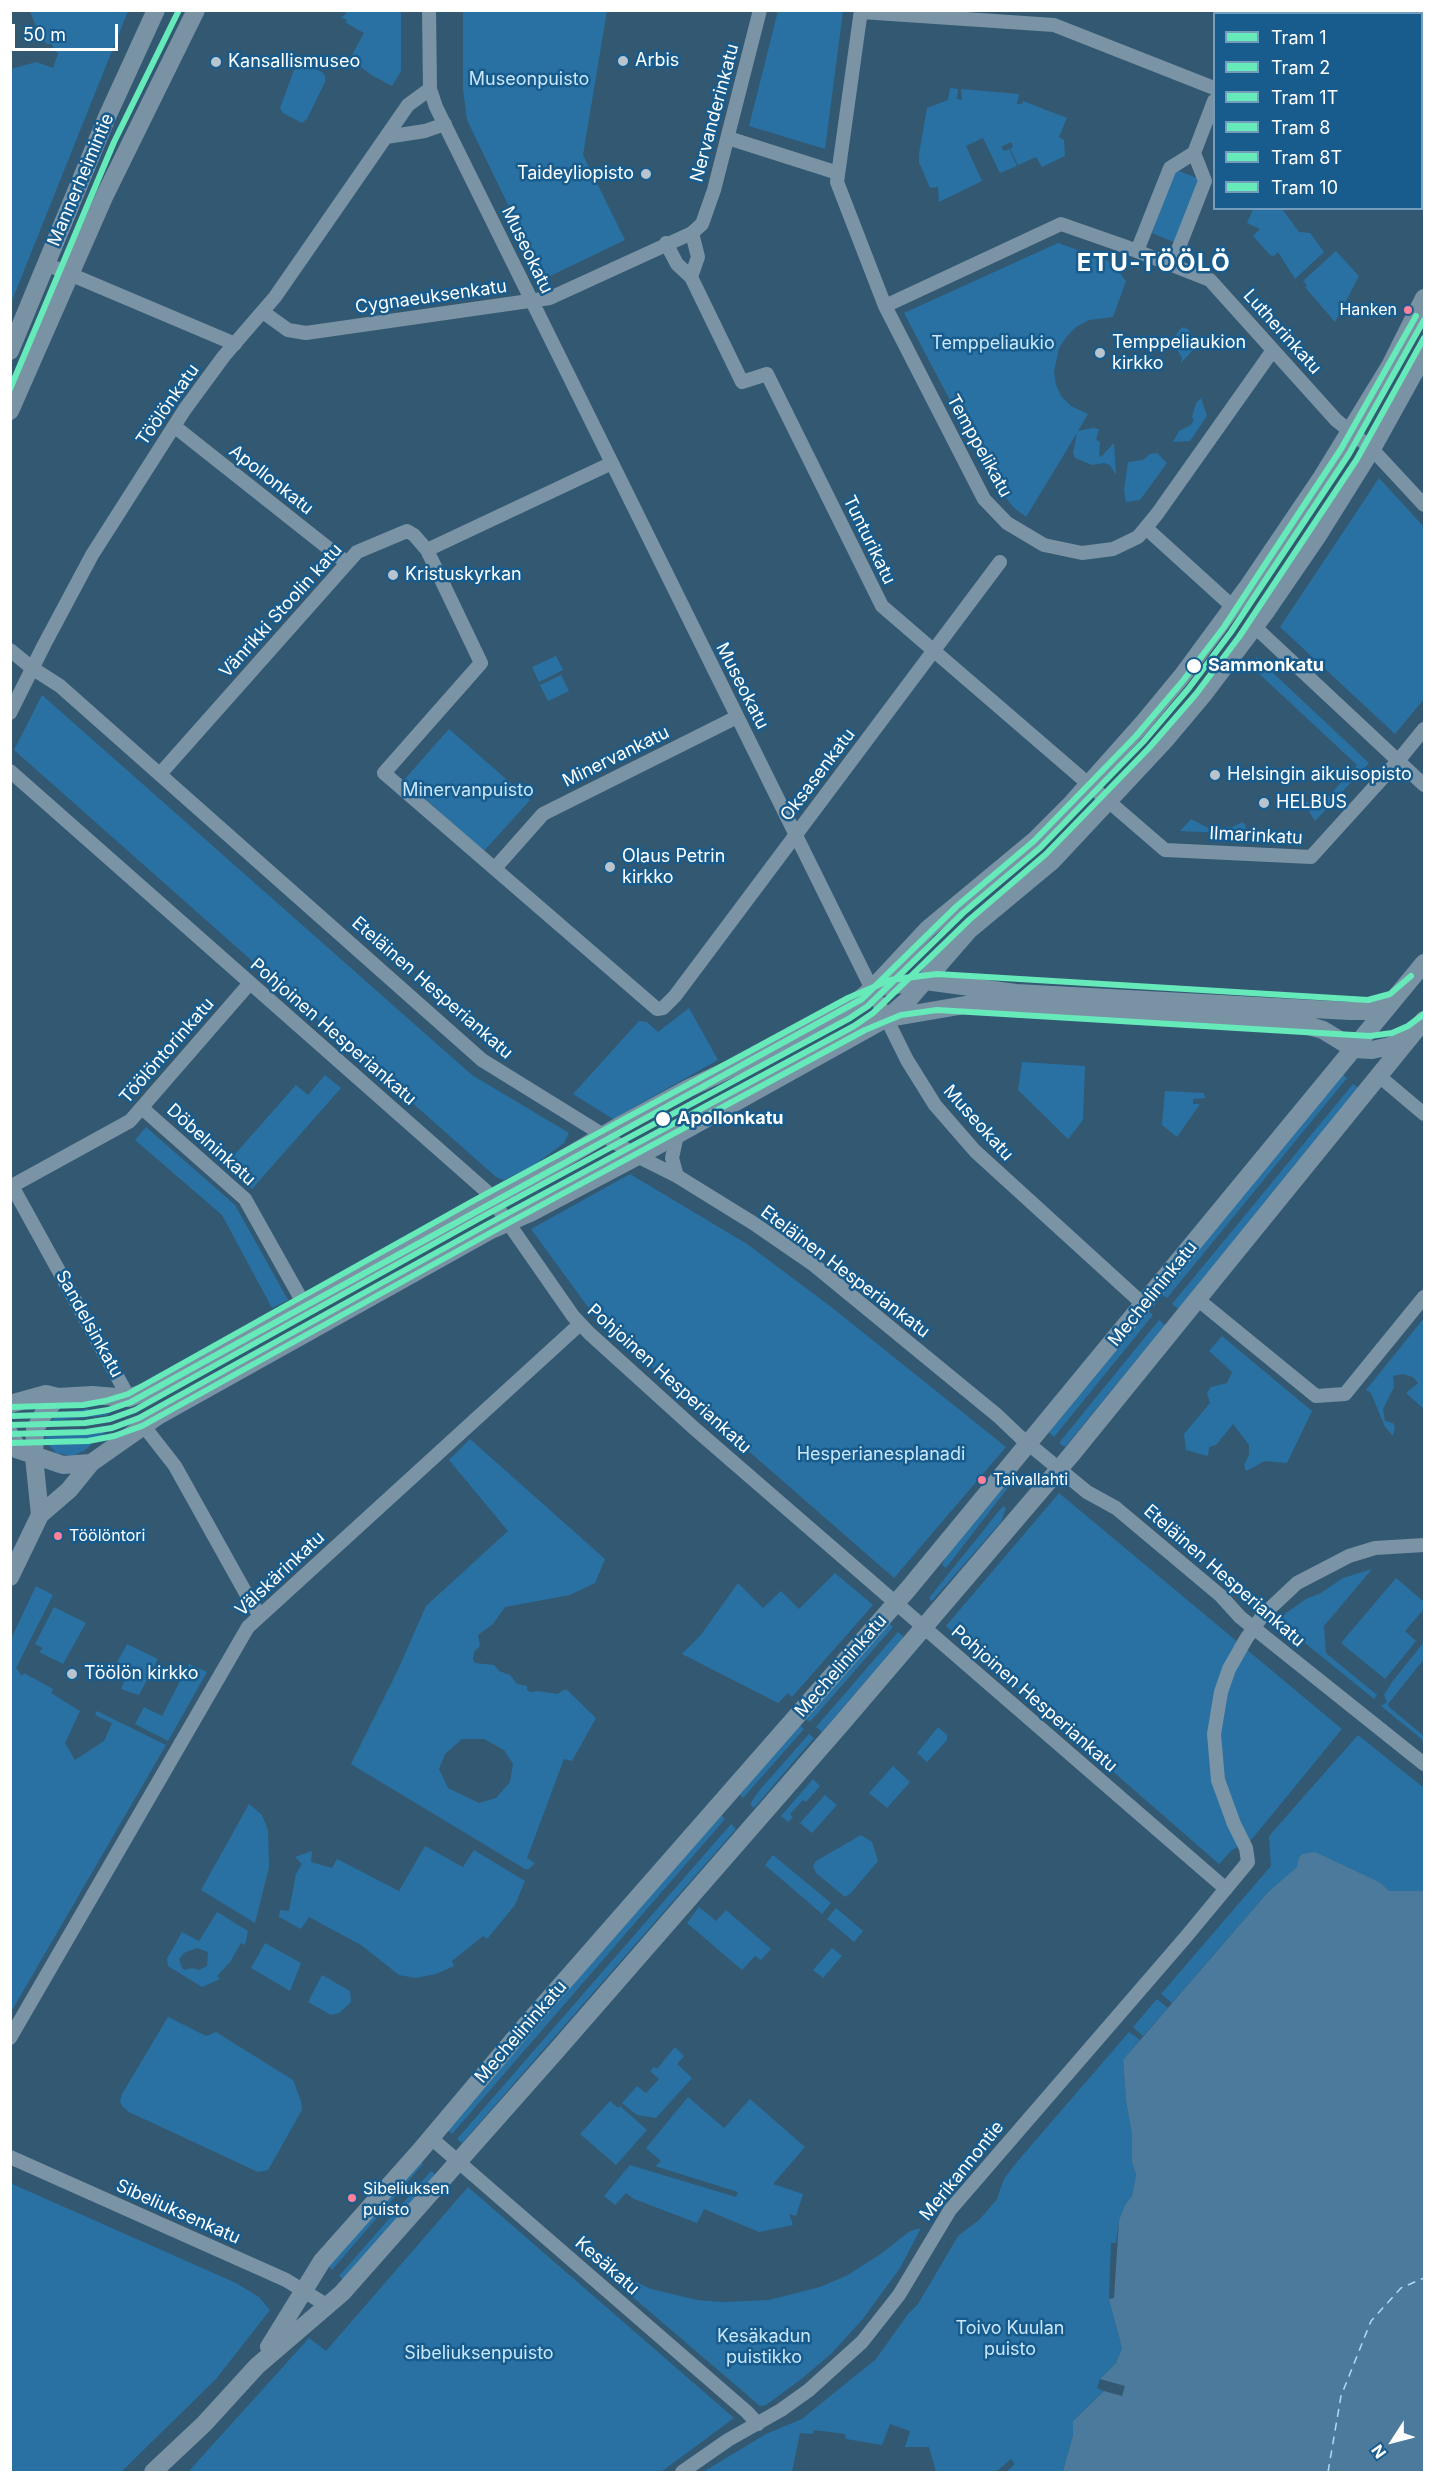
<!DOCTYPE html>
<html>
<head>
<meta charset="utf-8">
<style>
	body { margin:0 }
	#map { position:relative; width:1435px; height:2483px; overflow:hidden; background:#335872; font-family:Inter,sans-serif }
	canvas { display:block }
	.frame { position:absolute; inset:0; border:12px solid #fff; pointer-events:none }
	.legend { position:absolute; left:1213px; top:12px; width:210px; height:198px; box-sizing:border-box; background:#185c8d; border:2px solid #749dbb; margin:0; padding:8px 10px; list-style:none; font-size:18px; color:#fff }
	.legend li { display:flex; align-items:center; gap:12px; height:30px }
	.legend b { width:30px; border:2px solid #749dbb }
	.north { position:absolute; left:1363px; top:2411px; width:60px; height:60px; -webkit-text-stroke:4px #185c8d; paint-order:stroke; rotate:234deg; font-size:16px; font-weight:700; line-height:24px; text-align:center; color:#fff }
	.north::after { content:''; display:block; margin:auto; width:21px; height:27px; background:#fff; clip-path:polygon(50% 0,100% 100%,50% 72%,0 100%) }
	.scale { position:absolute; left:12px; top:24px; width:106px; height:27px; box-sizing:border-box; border:3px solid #fff; border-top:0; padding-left:8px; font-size:18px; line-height:21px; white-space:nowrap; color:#fff; -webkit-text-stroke:4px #185c8d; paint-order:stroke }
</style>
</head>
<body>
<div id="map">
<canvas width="1435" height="2483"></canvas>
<div class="frame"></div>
<ul class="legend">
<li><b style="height:8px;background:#66eab9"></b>Tram 1</li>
<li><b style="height:8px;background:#66eab9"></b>Tram 2</li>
<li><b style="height:8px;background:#66eab9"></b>Tram 1T</li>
<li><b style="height:8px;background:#66eab9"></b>Tram 8</li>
<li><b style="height:8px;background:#66eab9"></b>Tram 8T</li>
<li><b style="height:8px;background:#66eab9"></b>Tram 10</li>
</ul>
<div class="north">N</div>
<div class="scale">50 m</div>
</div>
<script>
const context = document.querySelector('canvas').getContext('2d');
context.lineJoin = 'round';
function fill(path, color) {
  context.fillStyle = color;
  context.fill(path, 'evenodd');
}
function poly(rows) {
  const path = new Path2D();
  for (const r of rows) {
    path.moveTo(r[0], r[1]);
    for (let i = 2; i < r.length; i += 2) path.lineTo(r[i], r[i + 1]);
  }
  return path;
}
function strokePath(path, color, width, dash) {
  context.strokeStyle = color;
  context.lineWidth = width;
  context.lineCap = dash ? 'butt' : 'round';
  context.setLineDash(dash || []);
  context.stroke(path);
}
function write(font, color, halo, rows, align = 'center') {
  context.font = font + ' Inter,sans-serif';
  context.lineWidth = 5;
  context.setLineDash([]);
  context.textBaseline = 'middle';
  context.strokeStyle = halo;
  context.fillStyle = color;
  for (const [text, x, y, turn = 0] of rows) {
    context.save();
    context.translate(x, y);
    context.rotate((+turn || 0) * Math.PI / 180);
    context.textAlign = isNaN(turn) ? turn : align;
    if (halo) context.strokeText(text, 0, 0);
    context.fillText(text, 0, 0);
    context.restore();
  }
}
fill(poly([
	[30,11,128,11,11,303,11,69,36,62,53,68,58,54,51,44,47,44,39,35],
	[345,11,401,11,401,71,392,86,373,76,350,59,364,33,346,23,347,20,341,17,346,14],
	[463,11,607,11,583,155,625,240,544,279,467,120,463,89],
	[778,11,843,11,825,149,749,126],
	[306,63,323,73,325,76,325,82,307,119,302,123,283,113,280,108,294,70],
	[950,88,958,89,957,99,962,100,961,89,1019,94,1017,104,1022,104,1023,101,1067,118,1059,137,1064,140,1065,156,1042,167,1036,157,1018,165,1010,149,1013,147,1011,142,1001,147,1004,151,1009,149,1017,166,1000,173,983,138,966,146,982,181,939,202,938,187,930,188,919,162,919,154,927,108,948,100],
	[1176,170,1200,179,1176,243,1152,233],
	[1253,209,1282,209,1299,232,1310,233,1324,252,1295,279,1278,252,1274,256,1270,255,1253,236,1260,229,1247,223],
	[1058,243,1120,265,1119,272,1126,281,1113,317,1089,320,1076,327,1067,336,1059,348,1054,372,1056,385,1061,396,1071,406,1088,414,1078,431,1093,428,1099,429,1096,440,1100,442,1099,455,1101,457,1114,443,1116,475,1110,465,1104,463,1092,465,1075,458,1073,453,1077,433,1026,517,1013,507,991,478,904,313],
	[1336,251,1359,276,1335,322,1305,287,1307,285,1303,281],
	[1184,327,1189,330,1194,349,1181,363,1182,358,1172,341,1180,329],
	[1201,398,1207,416,1190,441,1173,442,1179,431,1191,425,1194,420,1192,417,1196,403],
	[1157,453,1167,463,1140,500,1126,502,1124,490,1128,462,1143,460,1150,454],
	[1379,478,1424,527,1424,699,1395,734,1280,627],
	[556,656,563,670,539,682,532,667],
	[1256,657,1369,763,1315,821,1305,805,1305,802,1308,802,1317,809,1357,765,1253,668],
	[561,675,569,691,548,701,540,685],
	[42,695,472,1075,569,1133,564,1143,534,1165,504,1180,496,1177,14,750],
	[449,729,530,800,484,851,404,780],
	[1191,819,1210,829,1232,827,1243,822,1247,829,1242,834,1180,831],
	[689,1008,718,1060,613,1119,573,1094,639,1021,647,1022,658,1032],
	[1022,1062,1085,1066,1083,1120,1068,1139,1018,1090],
	[1341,1073,1347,1078,1167,1298,1161,1294],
	[325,1075,341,1088,252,1189,227,1166,229,1161,296,1085,308,1095],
	[1353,1084,1359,1088,1178,1309,1172,1304],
	[1165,1091,1204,1093,1205,1098,1193,1099,1193,1104,1200,1104,1177,1137,1162,1125],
	[146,1127,235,1205,288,1300,272,1308,222,1215,135,1140],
	[630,1174,747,1244,830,1306,1006,1447,894,1578,596,1318,531,1229],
	[1148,1310,1153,1315,1054,1437,1048,1432],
	[1424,1318,1424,1409,1406,1393,1418,1383,1413,1377,1403,1374,1393,1376,1394,1387,1383,1409,1385,1421,1393,1423,1395,1426,1393,1436,1385,1427,1371,1393,1366,1390],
	[1159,1320,1165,1325,1065,1447,1059,1443],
	[1222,1336,1312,1411,1287,1463,1265,1461,1246,1471,1244,1465,1249,1455,1249,1445,1233,1424,1216,1445,1209,1447,1208,1456,1186,1450,1184,1434,1210,1403,1207,1393,1211,1387,1227,1383,1232,1372,1209,1351],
	[87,1409,98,1410,109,1415,50,1421,61,1413],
	[108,1430,85,1450,73,1456,56,1453,46,1442,45,1434],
	[470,1439,605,1559,595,1583,570,1595,505,1607,493,1624,478,1635,480,1646,474,1652,473,1660,475,1663,494,1665,499,1671,510,1675,517,1684,527,1686,527,1690,531,1692,539,1691,557,1694,566,1689,596,1718,572,1761,564,1759,527,1858,535,1863,529,1869,525,1869,351,1764,397,1672,426,1606,508,1531,449,1460],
	[462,1739,484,1739,504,1750,513,1764,510,1782,496,1798,479,1803,448,1788,439,1769,445,1754],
	[1007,1483,1010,1485,946,1568,942,1565,947,1553],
	[1059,1493,1342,1729,1252,1839,1232,1850,1219,1864,946,1626],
	[1003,1506,1006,1508,1001,1522,932,1601,929,1598],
	[1372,1569,1324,1626,1326,1653,1377,1695,1374,1699,1279,1622,1286,1613,1306,1599,1321,1593,1343,1578],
	[835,1573,873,1605,792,1697,788,1693,778,1703,682,1654,700,1636,738,1583,763,1608,781,1591,799,1609],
	[1396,1578,1424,1602,1424,1609,1405,1631,1416,1641,1385,1679,1341,1643],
	[36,1586,53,1595,16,1668,22,1676,24,1673,53,1689,51,1693,80,1711,65,1743,75,1760,104,1741,112,1723,95,1715,97,1711,166,1745,11,2012,11,1639],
	[54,1607,86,1623,63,1664,39,1652,43,1648,35,1644],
	[888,1622,893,1627,810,1722,805,1718],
	[898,1632,904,1637,822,1732,816,1727],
	[1424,1642,1424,1659,1388,1704,1389,1707,1424,1736,1424,1741,1381,1706,1387,1702,1384,1695,1392,1682],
	[127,1644,158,1659,139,1695,121,1689,125,1680,111,1673],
	[189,1664,207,1672,168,1741,135,1724,144,1707,162,1716],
	[799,1724,804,1729,743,1798,740,1795],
	[938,1727,947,1735,947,1740,927,1762,917,1753],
	[809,1734,814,1738,754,1808,750,1804,759,1791],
	[1358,1735,1424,1788,1424,1891,1389,1891,1381,1883,1302,1854,1299,1857,1298,1867,1268,1892,1172,2003,1161,1994,1271,1866,1269,1836],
	[893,1766,910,1782,887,1808,869,1793],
	[813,1779,820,1786,806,1802,803,1800,790,1814,793,1817,788,1822,781,1816],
	[825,1795,837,1805,812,1833,800,1823],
	[249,1804,262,1815,268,1830,269,1867,255,1923,201,1890],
	[720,1814,725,1819,452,2134,447,2130],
	[731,1824,736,1829,462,2143,457,2139],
	[861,1835,872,1842,878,1861,851,1893,845,1897,816,1873,813,1866,816,1861],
	[425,1846,463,1867,474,1850,525,1881,515,1905,487,1939,483,1936,452,1961,454,1966,436,1974,416,1978,399,1975,361,1945,309,1917,301,1929,279,1917,280,1910,289,1911,296,1874,302,1864,295,1857,312,1851,311,1862,332,1868,337,1859,399,1891],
	[773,1855,831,1903,822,1914,765,1865],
	[699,1907,716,1921,726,1910,771,1949,761,1960,755,1956,742,1970,687,1923],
	[836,1908,863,1931,854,1942,827,1919],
	[217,1912,248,1931,245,1945,241,1943,230,1962,217,1976,220,1979,202,1987,168,1966,167,1959,182,1932,199,1941],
	[197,1948,208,1952,207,1966,199,1970,192,1968,185,1970,182,1968,179,1959,184,1953],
	[265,1943,301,1963,290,1991,251,1968],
	[832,1948,842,1956,823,1978,813,1970],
	[322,1975,350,1991,351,2002,339,2013,331,2015,308,2002],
	[1157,1999,1168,2008,1143,2036,1133,2027],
	[168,2017,206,2036,216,2032,293,2080,301,2101,302,2110,268,2170,258,2172,129,2112,123,2107,120,2102,122,2094],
	[1129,2032,1140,2040,1123,2061,1126,2101,1132,2134,1132,2162,1136,2175,1132,2196,1125,2205,1119,2220,1116,2243,1111,2243,1109,2298,1122,2348,1116,2363,1100,2379,1097,2388,1104,2391,1073,2421,1073,2435,1063,2471,1006,2472,1015,2464,1011,2459,996,2472,936,2472,929,2447,905,2447,910,2431,890,2424,882,2445,846,2439,845,2434,814,2430,813,2434,800,2433,792,2472,703,2472,766,2434,802,2419,876,2359,908,2314,918,2304,958,2236,980,2219,997,2199,1004,2179,1016,2163],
	[675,2047,684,2056,677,2064,692,2078,656,2118,637,2115,622,2103,637,2086,646,2093,659,2079,650,2071,654,2067,657,2069],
	[688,2097,724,2128,750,2099,805,2147,773,2184,803,2194,796,2216,789,2214,793,2225,759,2232,704,2209,697,2223,634,2199,626,2193,615,2205,604,2196,630,2165,736,2197,738,2192,655,2166,661,2161,646,2148],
	[610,2101,618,2108,620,2106,647,2130,616,2165,580,2134],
	[419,2160,423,2164,332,2270,327,2265],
	[431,2171,436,2175,344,2280,339,2276],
	[10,2183,236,2283,259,2297,270,2310,216,2379,121,2472,11,2472],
	[468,2187,734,2418,661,2472,188,2472,309,2338,326,2351],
	[921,2228,900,2268,862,2320,831,2354,800,2380,766,2405,760,2406,600,2269,602,2266,651,2289,697,2300,723,2302,769,2300,820,2287,848,2275,882,2253,910,2231]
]), '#2971a2');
fill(poly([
	[1315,1852,1381,1883,1389,1891,1424,1891,1424,2472,1061,2472,1063,2471,1073,2435,1073,2421,1104,2391,1122,2396,1125,2386,1100,2379,1116,2363,1122,2348,1109,2299,1114,2298,1119,2220,1125,2205,1132,2196,1136,2175,1132,2162,1132,2134,1126,2101,1123,2060,1268,1892,1297,1867,1299,1857,1302,1854]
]), '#4b7a9c');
strokePath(poly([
	[1328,2472,1341,2396,1371,2321,1401,2288,1424,2278]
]), '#afd9f6', 1.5, [8, 6]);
strokePath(poly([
	[429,10,430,89,436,107,907,1060,935,1105,975,1151,1144,1305],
	[861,10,837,182,885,306,984,499,1007,523,1044,545,1082,553,1113,549,1138,537,1157,514,1273,350],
	[1347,10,1349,14],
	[861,12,1054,25,1214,88],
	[1250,14,1252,10],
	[1422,130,1424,134],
	[386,137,425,131,445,124],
	[728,138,838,173],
	[666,243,677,264,691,277,742,382,767,374,882,606,1165,850,1311,857,1398,761,1424,729],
	[1137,251,1170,168,1194,153,1214,101],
	[46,264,235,344],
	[1172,265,1205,181,1194,153],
	[691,277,698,257,692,233],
	[885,306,1061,224,1124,246,1210,280,1336,420,1372,449,1424,505],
	[263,312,288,330,306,333,550,298,692,233,702,224,714,190,760,10],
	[174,426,347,563],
	[1146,528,1233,607],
	[427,550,481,663,384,773,657,1009,663,1008,675,996,1000,562],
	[1255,627,1424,785],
	[10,650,32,668,60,686,482,1060,637,1156,677,1176,753,1223,814,1265,998,1416,1019,1436,1087,1492,1116,1508,1221,1596,1240,1617,1424,1764],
	[10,713,44,645,92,555,185,409,224,356,275,297,408,105,430,89],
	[10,771,486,1191,573,1316,589,1333,695,1429,1226,1889],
	[160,774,357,552,407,531,414,535,427,550,612,463],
	[496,867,543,814,737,717],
	[1379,1076,1424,1114],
	[142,1108,245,1199,305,1306],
	[677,1135,672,1158,677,1176],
	[12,1186,129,1398],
	[10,1187,130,1121,250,983],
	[1196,1298,1316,1396,1345,1394,1424,1297],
	[143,1425,175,1466,253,1606,261,1615],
	[10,1431,21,1450],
	[10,2038,248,1627,580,1324],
	[431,2138,747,2412,758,2424],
	[10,2157,286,2280,328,2306],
	[682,2472,728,2440,781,2410,809,2390,862,2342,899,2295,950,2210,1185,1938,1248,1862,1246,1848,1234,1824,1218,1780,1214,1734,1221,1692,1229,1669,1246,1639,1263,1615,1297,1583,1349,1556,1375,1548,1424,1545]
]), '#7a94a6', 14);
strokePath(poly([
	[10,351,107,117,156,10],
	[10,411,105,195,196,10],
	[873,988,925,981,1016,993,1350,1011,1366,1011,1390,1003],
	[889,1018,971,1004,1004,1005,1306,1025,1323,1030,1354,1049,1372,1050,1390,1046,1406,1038],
	[10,1404,46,1394,58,1397,92,1395,129,1398,153,1389,493,1201,619,1126,689,1088,754,1058,860,999,873,988,928,929,1034,841,1072,803,1144,722,1182,676,1249,585,1322,477,1390,366,1424,298],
	[10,1447,63,1465,91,1463,158,1416,491,1230,530,1213,653,1148,887,1018,909,999,969,930,1052,861,1166,739,1203,695,1267,610,1317,537,1372,449,1424,355],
	[40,1515,34,1457,35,1430,42,1416,58,1397],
	[10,1577,40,1515,69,1490,91,1463],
	[269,2347,322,2261,419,2152,526,2025,909,1588,1424,963],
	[153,2472,204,2424,257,2366,342,2293,557,2050,842,1723,1071,1455,1424,1020]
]), '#7993a5', 18);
strokePath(poly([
	[10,1425,85,1423,110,1419,135,1410,482,1217,850,1018,868,1006,963,913,1040,848,1143,742,1189,688,1231,632,1349,454,1424,320]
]), '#66eab9', 6);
strokePath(poly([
	[10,1434,86,1432,112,1428,139,1418,486,1225,854,1026,873,1013,969,920,1046,854,1149,748,1196,694,1239,637,1357,459,1424,338]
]), '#66eab9', 6);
strokePath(poly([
	[10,1416,84,1414,108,1410,131,1402,862,999,957,906,1034,841,1136,736,1182,682,1224,627,1341,449,1416,316]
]), '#66eab9', 6);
strokePath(poly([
	[10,1443,88,1441,114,1436,142,1426,490,1233,865,1030,901,1015,937,1010,1370,1036,1392,1033,1408,1026,1424,1014]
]), '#66eab9', 6);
strokePath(poly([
	[10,1407,83,1405,105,1401,128,1394,473,1201,848,998,890,980,937,974,1368,1000,1390,994,1411,976]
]), '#66eab9', 6);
strokePath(poly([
	[10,389,114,142,179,10]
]), '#66eab9', 6);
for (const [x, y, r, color] of [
	[623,61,6,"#b8c5ce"],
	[216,62,6,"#b8c5ce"],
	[646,174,6,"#b8c5ce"],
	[1408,310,5,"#ff8098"],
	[1100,353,6,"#b8c5ce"],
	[393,575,6,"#b8c5ce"],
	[1194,666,8,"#fff"],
	[1215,775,6,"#b8c5ce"],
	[1264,803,6,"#b8c5ce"],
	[610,867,6,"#b8c5ce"],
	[663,1119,8,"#fff"],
	[982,1480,5,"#ff8098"],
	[58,1536,5,"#ff8098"],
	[72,1674,6,"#b8c5ce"],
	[352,2198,5,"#ff8098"]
]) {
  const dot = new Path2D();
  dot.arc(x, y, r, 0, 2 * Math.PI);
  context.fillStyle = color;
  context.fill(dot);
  strokePath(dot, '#185c8d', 2);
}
write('16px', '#fff', '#185c8d', [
	["Hanken",1397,310,"right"],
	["Taivallahti",993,1480],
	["Töölöntori",69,1536],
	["Sibeliuksen",363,2189],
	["puisto",363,2210]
], 'left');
write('18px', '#fff', '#185c8d', [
	["Arbis",635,61],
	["Kansallismuseo",228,62],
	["Taideyliopisto",634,174,"right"],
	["Temppeliaukion",1112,343],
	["kirkko",1112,364],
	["Kristuskyrkan",405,575],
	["Helsingin aikuisopisto",1227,775],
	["HELBUS",1276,803],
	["Olaus Petrin",622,857],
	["kirkko",622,878],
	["Töölön kirkko",84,1674]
], 'left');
write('18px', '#c9e7fa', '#185c8d', [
	["Museonpuisto",529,80],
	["Temppeliaukio",993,344],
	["Minervanpuisto",468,791],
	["Hesperianesplanadi",881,1455],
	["Toivo Kuulan",1010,2329],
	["puisto",1010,2350],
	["Kesäkadun",764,2337],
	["puistikko",764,2358],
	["Sibeliuksenpuisto",479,2354]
]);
write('18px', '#fff', '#185c8d', [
	["Nervanderinkatu",715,113,-75],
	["Mannerheimintie",81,180,-67],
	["Museokatu",527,250,64],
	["Cygnaeuksenkatu",431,297,-8],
	["Lutherinkatu",1282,332,48],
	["Töölönkatu",168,405,-55],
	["Temppelikatu",979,446,61],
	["Apollonkatu",271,480,38],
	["Tunturikatu",869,540,64],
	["Vänrikki Stoolin katu",281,611,-48],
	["Museokatu",742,686,63],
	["Minervankatu",616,757,-26],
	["Oksasenkatu",818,775,-53],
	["Ilmarinkatu",1256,836,3],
	["Eteläinen Hesperiankatu",432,988,41],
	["Pohjoinen Hesperiankatu",333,1032,41],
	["Töölöntorinkatu",167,1051,-49],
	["Museokatu",978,1123,48],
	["Döbelninkatu",211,1145,42],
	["Eteläinen Hesperiankatu",845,1272,37],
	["Mechelininkatu",1153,1294,-51],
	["Sandelsinkatu",89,1324,61],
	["Pohjoinen Hesperiankatu",669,1379,42],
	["Välskärinkatu",280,1574,-43],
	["Eteläinen Hesperiankatu",1224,1576,41],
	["Mechelininkatu",841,1666,-49],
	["Pohjoinen Hesperiankatu",1034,1699,41],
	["Mechelininkatu",521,2032,-49],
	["Merikannontie",962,2171,-51],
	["Sibeliuksenkatu",178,2212,24],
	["Kesäkatu",607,2266,41]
]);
write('bold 18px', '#fff', '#185c8d', [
	["Sammonkatu",1208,666],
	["Apollonkatu",677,1119]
], 'left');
context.letterSpacing = '1.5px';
write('bold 24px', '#fff', '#185c8d', [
	["ETU-TÖÖLÖ",1154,264]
]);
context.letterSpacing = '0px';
</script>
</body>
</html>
